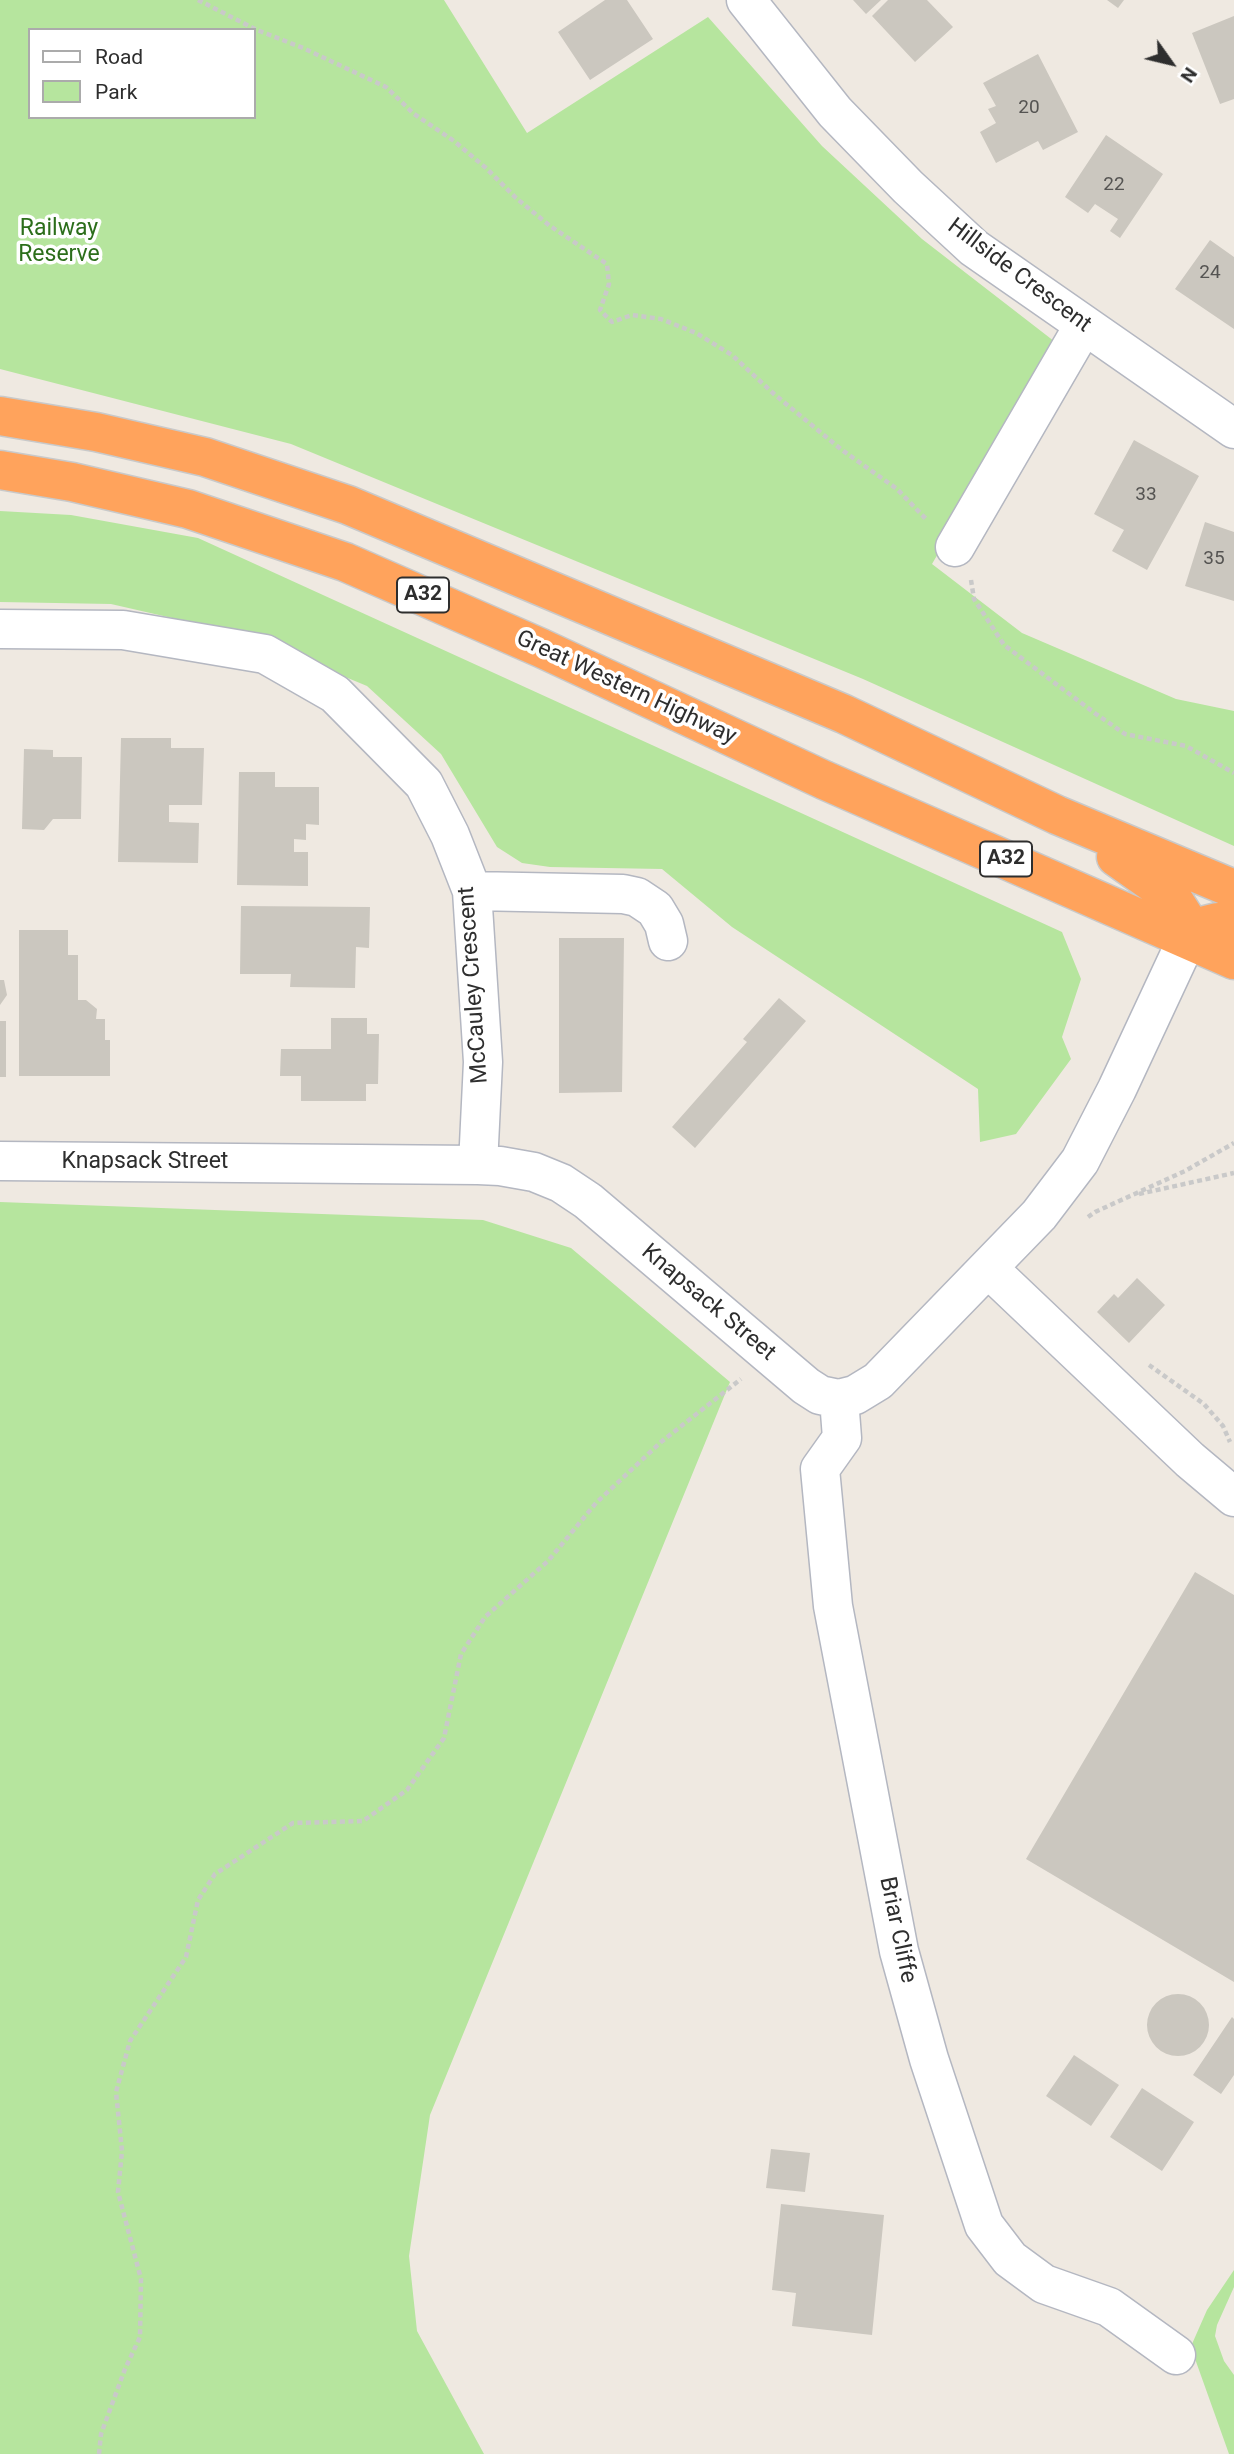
<!DOCTYPE html>
<html>
<head>
<meta charset="utf-8">
<style>
	body { margin:0 }
	#map { position:relative; width:1234px; height:2454px; overflow:hidden; background:#efe9e1; font-family:Roboto,sans-serif }
	canvas { display:block }
	.legend { position:absolute; left:28px; top:28px; width:228px; height:91px; box-sizing:border-box; background:#fff; border:2px solid #ababab; margin:0; padding:9px 12px; list-style:none; font-size:21px; color:#2e2e2e }
	.legend li { display:flex; align-items:center; gap:14px; height:35px }
	.legend b { width:35px; border:2px solid #ababab }
	.north { position:absolute; left:1136px; top:28px; width:70px; height:70px; -webkit-text-stroke:5px #fff; paint-order:stroke; rotate:124deg; font-size:19px; font-weight:700; line-height:28px; text-align:center; color:#2e2e2e }
	.north::after { content:''; display:block; margin:auto; width:24px; height:32px; background:#2e2e2e; clip-path:polygon(50% 0,100% 100%,50% 72%,0 100%) }
</style>
</head>
<body>
<div id="map">
<canvas width="1234" height="2454"></canvas>
<ul class="legend">
<li><b style="height:9px;background:#fff"></b>Road</li>
<li><b style="height:19px;background:#b6e59e"></b>Park</li>
</ul>
<div class="north">N</div>
</div>
<script>
const context = document.querySelector('canvas').getContext('2d');
context.lineJoin = 'round';
function fill(path, color) {
  context.fillStyle = color;
  context.fill(path, 'evenodd');
}
function poly(rows) {
  const path = new Path2D();
  for (const r of rows) {
    if (r.length === 3) {
      path.moveTo(r[0] + r[2], r[1]);
      path.arc(r[0], r[1], r[2], 0, 2 * Math.PI);
      continue;
    }
    path.moveTo(r[0], r[1]);
    for (let i = 2; i < r.length; i += 2) path.lineTo(r[i], r[i + 1]);
  }
  return path;
}
function strokePath(path, color, width, dash) {
  context.strokeStyle = color;
  context.lineWidth = width;
  context.lineCap = dash ? 'butt' : 'round';
  context.setLineDash(dash || []);
  context.stroke(path);
}
function write(font, color, halo, rows, align = 'center') {
  context.font = font + ' Roboto,sans-serif';
  context.lineWidth = 7;
  context.setLineDash([]);
  context.textBaseline = 'middle';
  context.strokeStyle = halo;
  context.fillStyle = color;
  for (const [text, x, y, turn = 0] of rows) {
    context.save();
    context.translate(x, y);
    context.rotate((+turn || 0) * Math.PI / 180);
    context.textAlign = isNaN(turn) ? turn : align;
    if (halo) context.strokeText(text, 0, 0);
    context.fillText(text, 0, 0);
    context.restore();
  }
}
fill(poly([
	[0,0,444,0,527,133,708,17,822,146,922,239,1059,345,932,564,1022,633,1176,699,1234,711,1234,846,863,679,291,444,0,369],
	[30,30,254,30,254,117,30,117],
	[0,511,71,515,198,538,1062,932,1081,979,1062,1037,1071,1059,1016,1134,980,1142,978,1089,732,927,662,869,550,867,522,863,497,847,441,754,367,686,242,634,111,604,0,602],
	[0,1202,483,1220,571,1248,730,1382,430,2115,409,2256,417,2331,484,2454,0,2454],
	[1234,2270,1234,2287,1217,2325,1215,2336,1224,2361,1234,2375,1234,2454,1229,2454,1194,2356,1192,2344,1207,2310]
]), '#b6e59e');
fill(poly([
	[605,0,627,0,653,39,590,80,558,32],
	[853,0,881,0,866,14],
	[888,0,927,0,953,27,915,62,872,16],
	[1107,0,1124,0,1118,8],
	[1234,16,1234,99,1220,104,1192,33],
	[1038,54,1078,132,1043,150,1038,141,996,163,980,132,996,123,988,109,996,106,983,83],
	[1106,135,1163,174,1120,238,1110,231,1118,219,1095,204,1088,213,1065,197],
	[1210,240,1234,257,1234,329,1175,289],
	[1134,440,1199,476,1147,570,1112,551,1124,530,1094,514],
	[1205,522,1234,532,1234,601,1185,586],
	[121,738,171,738,171,748,204,748,202,805,169,805,169,822,199,823,198,863,118,862],
	[24,749,53,750,53,757,82,757,81,819,53,819,44,830,22,829],
	[239,772,275,772,275,787,319,787,319,825,306,824,306,840,294,839,294,852,308,852,308,886,237,885],
	[241,906,370,907,369,948,356,947,355,988,290,987,291,974,240,974],
	[19,930,68,930,68,955,78,955,78,1000,86,1000,97,1009,96,1019,105,1019,105,1040,110,1040,110,1076,19,1076],
	[559,938,624,938,622,1092,559,1093],
	[0,980,4,980,7,995,0,1005],
	[779,998,806,1021,695,1148,672,1127,747,1042,743,1039],
	[331,1018,367,1018,367,1034,379,1034,378,1084,366,1084,366,1101,301,1101,301,1076,280,1076,281,1049,331,1049],
	[0,1021,6,1021,6,1077,0,1077],
	[1137,1278,1165,1305,1129,1343,1097,1312,1114,1294,1118,1298],
	[1195,1572,1234,1595,1234,1982,1026,1859],
	[1178,2025,31],
	[1232,2017,1234,2019,1234,2075,1221,2094,1193,2075],
	[1074,2055,1119,2085,1091,2126,1046,2096],
	[1142,2088,1194,2122,1162,2171,1110,2137],
	[771,2149,810,2153,805,2192,766,2188],
	[781,2204,884,2215,872,2335,792,2326,796,2293,772,2290]
]), '#cbc7bf');
const minor = poly([
	[746,0,835,112,908,187,974,248,1234,429],
	[955,547,1084,325],
	[0,629,123,630,265,654,335,694,424,784,450,835,472,891,483,1062,478,1165],
	[472,891,623,894,637,897,655,909,664,924,668,941],
	[0,1161,478,1165,500,1166,534,1172,561,1183,588,1201,806,1386,820,1395,839,1399,855,1395,878,1381,1039,1215,1080,1161,1117,1089,1187,939],
	[989,1269,1190,1460,1234,1497],
	[839,1399,842,1438,820,1469,833,1606,899,1951,929,2059,984,2225,1010,2259,1044,2284,1109,2307,1176,2355]
]);
const highway = poly([
	[0,416,96,432,205,457,348,505,844,714,1057,815,1234,889],
	[0,470,72,482,188,509,345,562,541,648,824,780,1234,960],
	[1116,857,1171,896,1185,918,1187,939],
	[1187,939,1202,926,1218,922,1234,924]
]);
strokePath(minor, '#b4b7c1', 41);
strokePath(highway, '#c9c9c9', 41);
strokePath(poly([
	[198,0,257,30,303,48,386,87,414,114,454,141,486,168,516,198,550,226,607,264,609,284,600,310,612,322,632,315,661,319,696,333,732,355,774,394,842,450,897,489,926,519],
	[971,580,974,599,1004,645,1096,714,1125,734,1186,746,1234,773],
	[1139,1194,1234,1173],
	[1088,1217,1095,1212,1185,1171,1234,1143],
	[1149,1365,1204,1404,1223,1426,1230,1442],
	[99,2454,101,2434,125,2369,140,2337,141,2279,118,2192,122,2151,116,2092,130,2041,186,1957,198,1900,215,1874,293,1823,363,1821,407,1790,444,1738,461,1654,485,1617,548,1561,596,1503,661,1442,741,1379]
]), '#c9c9c9', 4.5, [5, 3.5]);
strokePath(minor, '#fff', 38);
strokePath(highway, '#ffa35c', 38);
write('19px', '#555452', null, [
	["20",1029,108],
	["22",1114,185],
	["24",1210,273],
	["33",1146,495],
	["35",1214,559]
]);
for (const [x, y, w] of [
	[423,595,52],
	[1006,859,52]
]) {
  const box = new Path2D();
  box.roundRect(x - w / 2, y - 17.5, w, 35, 5);
  context.fillStyle = '#fff';
  context.fill(box);
  strokePath(box, '#2e2e2e', 2);
}
write('bold 21px', '#2e2e2e', null, [
	["A32",423,595],
	["A32",1006,859]
]);
write('23px', '#2c6e1b', '#fff', [
	["Railway",59,229],
	["Reserve",59,255]
]);
write('23px', '#2e2e2e', '#fff', [
	["Hillside Crescent",1019,276,37],
	["Great Western Highway",626,688,25],
	["McCauley Crescent",474,985,-94],
	["Knapsack Street",145,1162],
	["Knapsack Street",708,1303,40],
	["Briar Cliffe",897,1930,78]
]);
</script>
</body>
</html>
